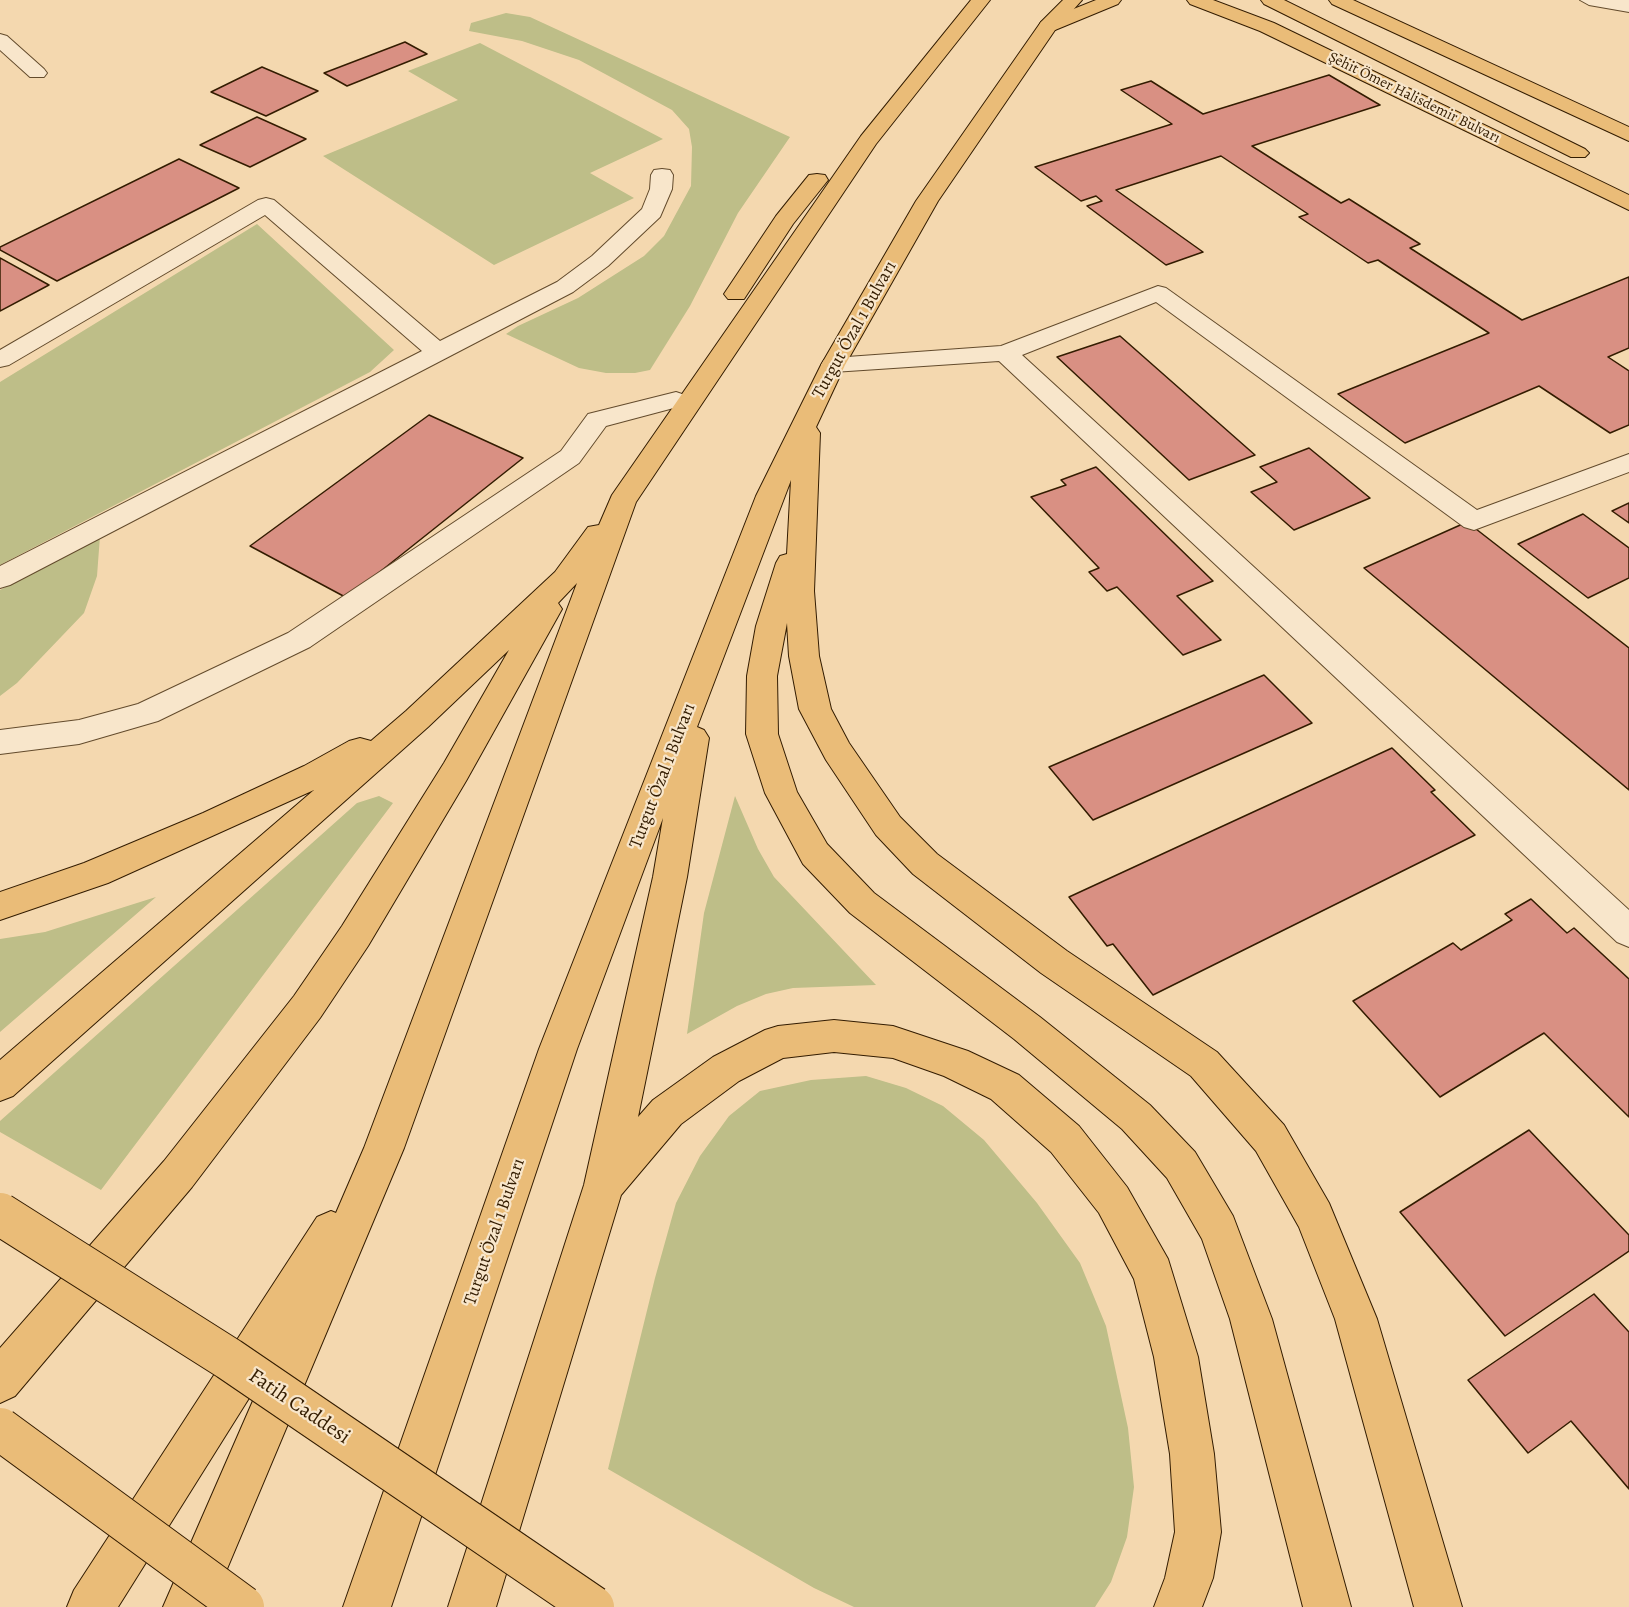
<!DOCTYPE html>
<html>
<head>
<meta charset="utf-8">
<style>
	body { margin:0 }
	canvas { display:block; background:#f4d8af }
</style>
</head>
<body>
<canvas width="1629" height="1607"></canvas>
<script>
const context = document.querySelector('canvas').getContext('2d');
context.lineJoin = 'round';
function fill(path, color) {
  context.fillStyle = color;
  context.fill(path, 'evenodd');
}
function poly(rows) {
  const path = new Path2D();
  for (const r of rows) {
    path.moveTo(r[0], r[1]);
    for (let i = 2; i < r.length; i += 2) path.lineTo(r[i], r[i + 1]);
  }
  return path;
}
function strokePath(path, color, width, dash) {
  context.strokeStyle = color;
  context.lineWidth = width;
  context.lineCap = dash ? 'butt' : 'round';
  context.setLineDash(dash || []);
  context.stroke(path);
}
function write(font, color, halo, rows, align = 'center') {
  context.font = font + ' Alegreya,serif';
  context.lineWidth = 4.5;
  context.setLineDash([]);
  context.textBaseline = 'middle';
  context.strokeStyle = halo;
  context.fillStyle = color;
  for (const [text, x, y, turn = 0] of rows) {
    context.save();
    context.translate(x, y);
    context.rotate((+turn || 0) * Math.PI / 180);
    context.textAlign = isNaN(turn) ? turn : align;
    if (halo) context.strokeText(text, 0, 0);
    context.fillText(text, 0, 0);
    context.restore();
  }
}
fill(poly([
	[506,13,530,17,790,137,738,213,690,306,650,370,635,373,606,373,579,368,506,334,518,326,578,298,644,256,664,236,691,186,692,147,689,129,672,110,579,60,522,41,469,31,471,23],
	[480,43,663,139,590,173,634,198,494,265,323,156,458,100,408,71],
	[257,224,394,350,370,372,0,565,0,382],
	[100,536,97,576,84,613,17,683,0,696,0,590],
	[379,796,393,803,101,1190,0,1132,0,1121,357,803],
	[735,796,758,849,774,877,876,985,793,988,766,994,737,1006,687,1034,704,913],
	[156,897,0,1032,0,939,45,932],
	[866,1076,906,1088,943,1106,984,1140,1037,1203,1080,1263,1106,1326,1128,1428,1134,1487,1127,1537,1111,1582,1095,1607,854,1607,814,1588,608,1469,655,1278,676,1203,700,1156,729,1116,760,1091,811,1080]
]), '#bebe88');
const building = poly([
	[405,42,427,54,347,86,324,73,405,42],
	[262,67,318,91,266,116,211,92,262,67],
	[1329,75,1380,105,1252,146,1341,203,1349,199,1420,244,1410,248,1522,320,1629,277,1629,348,1608,357,1629,371,1629,425,1610,433,1539,386,1405,443,1338,394,1489,333,1378,260,1368,263,1299,217,1308,214,1221,156,1116,190,1203,252,1166,265,1087,206,1102,201,1096,196,1081,201,1035,167,1172,124,1121,90,1151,81,1203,114,1329,75],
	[257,117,306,139,250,167,200,145,257,117],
	[179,159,239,188,57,281,0,250,0,247,179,159],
	[0,258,49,285,0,311,0,258],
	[1120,336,1255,455,1189,480,1057,357,1120,336],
	[429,415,523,458,347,598,250,546,429,415],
	[1309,448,1370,498,1294,530,1251,492,1277,482,1260,467,1309,448],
	[1096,467,1213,581,1177,596,1221,640,1183,655,1117,587,1107,591,1089,572,1099,568,1031,497,1066,485,1061,480,1096,467],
	[1629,503,1629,523,1612,511,1629,503],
	[1583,514,1629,548,1629,578,1588,598,1518,544,1583,514],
	[1467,522,1629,648,1629,790,1364,568,1467,522],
	[1264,675,1312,723,1093,820,1049,767,1264,675],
	[1392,748,1435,790,1431,792,1475,835,1153,995,1113,944,1107,946,1069,897,1392,748],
	[1531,899,1567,933,1574,928,1629,979,1629,1117,1544,1033,1440,1097,1353,1001,1453,943,1461,950,1512,920,1505,914,1531,899],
	[1529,1130,1629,1235,1629,1251,1505,1336,1400,1212,1529,1130],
	[1594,1294,1629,1332,1629,1489,1571,1421,1528,1453,1468,1380,1594,1294]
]);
fill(building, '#d99083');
strokePath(building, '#331c00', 1.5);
const minor = poly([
	[1580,0,1629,0,1629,12,1589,5,1580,0],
	[0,34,7,36,44,69,47,73,44,77,30,77,0,50,0,34],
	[662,169,670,170,673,175,672,189,660,217,608,266,573,292,10,585,0,588,0,566,422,351,265,215,9,365,0,367,0,350,258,200,266,198,274,200,440,341,557,282,592,256,642,209,650,189,651,175,654,170,662,169],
	[1158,286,1166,288,1477,510,1629,454,1629,472,1474,530,1464,527,1156,302,1022,355,1629,910,1629,947,1617,942,999,361,833,372,824,370,821,365,824,360,833,358,1001,346,1158,286],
	[676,392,685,395,689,400,685,405,606,426,579,463,310,647,158,721,79,744,0,754,0,730,79,720,138,704,288,633,561,451,588,414,676,392]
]);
const major = poly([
	[1096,0,1121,0,1118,4,1055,30,1041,30,1039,26,1041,22,1096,0],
	[1187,0,1213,0,1274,23,1629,195,1629,210,1260,31,1190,4,1187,0],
	[1261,0,1284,0,1585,149,1589,153,1585,157,1571,157,1264,4,1261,0],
	[1329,0,1353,0,1629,127,1629,141,1332,4,1329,0]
]);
const highway = poly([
	[971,0,990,0,876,144,636,502,404,1148,211,1607,163,1607,266,1371,118,1607,67,1607,74,1590,317,1217,331,1211,336,1213,364,1148,577,583,558,603,562,609,466,781,368,946,320,1018,192,1187,15,1396,0,1403,0,1348,164,1161,294,996,342,926,444,763,509,650,428,727,13,1096,0,1101,0,1060,314,790,108,883,0,920,0,892,84,863,203,813,304,766,349,741,360,738,371,741,406,711,555,572,588,527,599,525,612,495,861,136,971,0],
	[1063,0,1082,0,1055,30,938,201,845,365,816,427,820,433,814,591,819,656,831,709,849,743,900,817,937,854,1067,951,1217,1052,1284,1125,1329,1203,1377,1319,1462,1607,1414,1607,1335,1319,1299,1227,1256,1151,1191,1076,1041,973,913,874,876,835,826,760,799,709,789,656,787,623,777,676,778,734,797,792,827,844,874,893,1040,1017,1150,1105,1195,1152,1233,1216,1272,1319,1351,1607,1303,1607,1230,1319,1202,1239,1167,1178,1122,1129,1014,1039,850,913,803,864,765,793,746,734,747,676,756,626,776,563,780,556,787,554,791,480,697,727,704,730,709,738,687,877,638,1117,653,1100,713,1057,765,1030,778,1026,834,1020,893,1026,968,1051,1019,1075,1079,1126,1127,1187,1168,1259,1198,1357,1214,1454,1221,1532,1213,1578,1202,1607,1154,1607,1165,1578,1175,1532,1170,1454,1154,1357,1134,1279,1099,1213,1051,1152,991,1099,944,1076,893,1058,834,1052,783,1058,739,1081,681,1124,621,1195,496,1607,448,1607,584,1185,653,877,663,818,577,1049,391,1607,343,1607,539,1049,756,496,821,365,916,201,1041,22,1063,0],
	[817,174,825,175,828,180,793,224,744,299,728,299,724,294,776,216,809,175,817,174]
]);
strokePath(minor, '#634b2c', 2);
strokePath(major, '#331c00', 2);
strokePath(highway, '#331c00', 2);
fill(minor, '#f8e6cb');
fill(major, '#eabc78');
fill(highway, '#eabc78');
const majorBridge = poly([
	[0,1214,229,1359,593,1607],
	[0,1429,243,1607]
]);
strokePath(majorBridge, '#331c00', 44, []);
strokePath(majorBridge, '#eabc78', 42);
write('15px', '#331c00', '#f8e6cb', [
	["Şehit Ömer Halisdemir Bulvarı",1414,98,26]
]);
write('18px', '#331c00', '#f8e6cb', [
	["Turgut Özal 1 Bulvarı",855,330,-61],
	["Turgut Özal 1 Bulvarı",663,776,-69],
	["Turgut Özal 1 Bulvarı",495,1232,-71]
]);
write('21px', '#331c00', '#f8e6cb', [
	["Fatih Caddesi",299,1407,34]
]);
</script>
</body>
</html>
